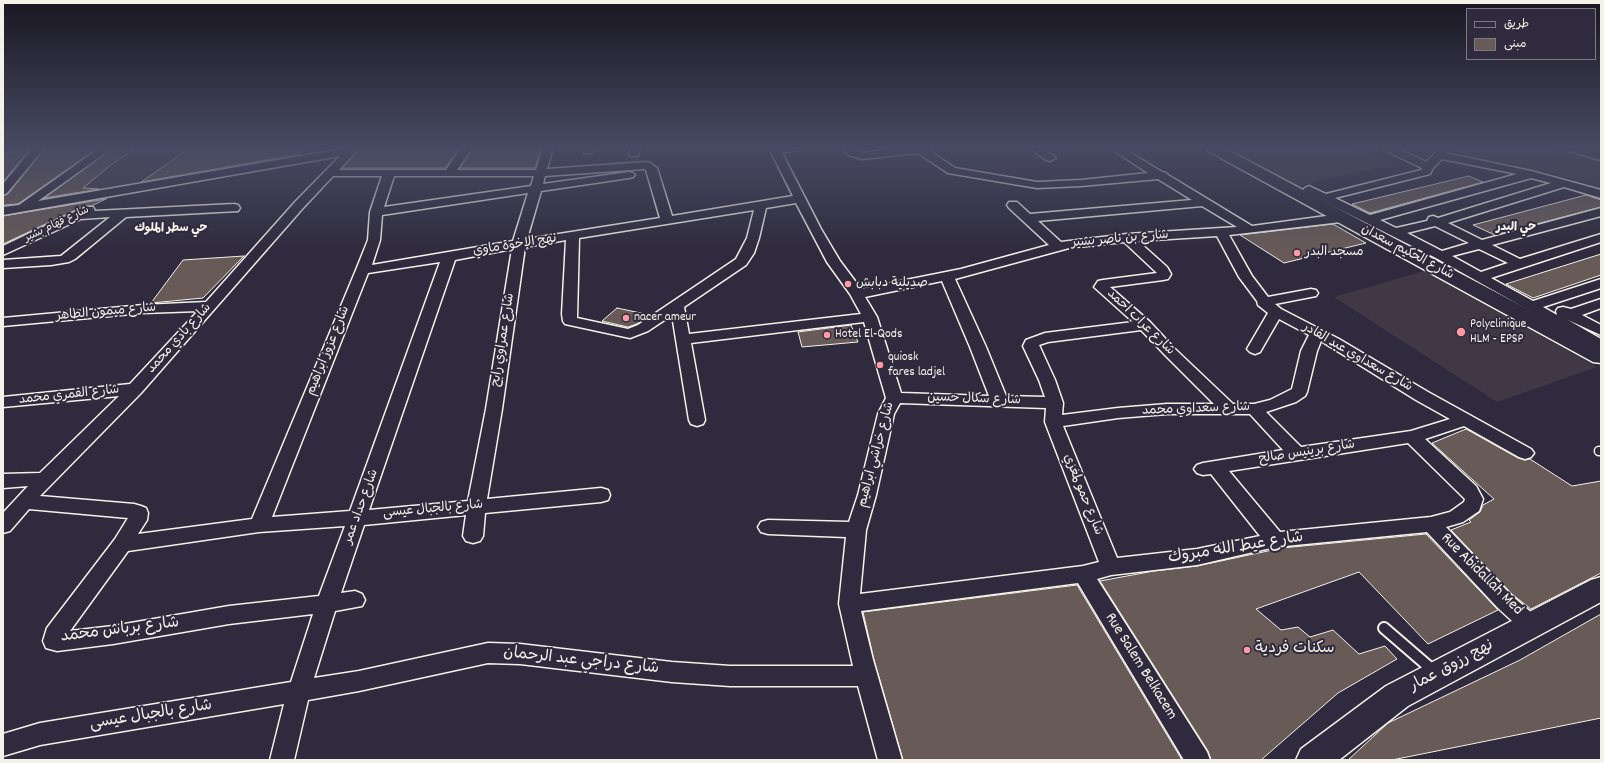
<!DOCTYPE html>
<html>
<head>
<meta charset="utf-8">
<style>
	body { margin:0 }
	#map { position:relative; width:1604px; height:763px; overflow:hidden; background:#2f2a3d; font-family:Dekko,"Playpen Sans Arabic",sans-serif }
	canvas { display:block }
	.frame { position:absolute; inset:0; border:4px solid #f4f1e8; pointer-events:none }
	.legend { position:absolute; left:1466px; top:8px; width:130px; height:52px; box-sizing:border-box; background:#2f2a3d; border:1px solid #7e7a81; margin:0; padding:5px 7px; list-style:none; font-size:12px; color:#f4f1e8 }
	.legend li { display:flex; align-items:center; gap:8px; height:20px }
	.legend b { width:20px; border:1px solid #7e7a81 }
</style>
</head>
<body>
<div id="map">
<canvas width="1604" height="763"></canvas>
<div class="frame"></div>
<ul class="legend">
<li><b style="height:5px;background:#2f2a3d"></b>طريق</li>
<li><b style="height:11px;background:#685b57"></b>مبنى</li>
</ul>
</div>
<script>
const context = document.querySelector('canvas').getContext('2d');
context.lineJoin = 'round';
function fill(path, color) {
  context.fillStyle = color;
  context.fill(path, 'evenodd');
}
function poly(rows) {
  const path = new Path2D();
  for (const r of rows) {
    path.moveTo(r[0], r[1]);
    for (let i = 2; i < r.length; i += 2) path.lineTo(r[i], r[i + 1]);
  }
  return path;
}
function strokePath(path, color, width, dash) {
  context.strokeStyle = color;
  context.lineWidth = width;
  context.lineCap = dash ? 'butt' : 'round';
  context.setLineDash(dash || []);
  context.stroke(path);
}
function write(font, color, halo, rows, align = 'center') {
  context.font = font + ' Dekko,"Playpen Sans Arabic",sans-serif';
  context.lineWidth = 4;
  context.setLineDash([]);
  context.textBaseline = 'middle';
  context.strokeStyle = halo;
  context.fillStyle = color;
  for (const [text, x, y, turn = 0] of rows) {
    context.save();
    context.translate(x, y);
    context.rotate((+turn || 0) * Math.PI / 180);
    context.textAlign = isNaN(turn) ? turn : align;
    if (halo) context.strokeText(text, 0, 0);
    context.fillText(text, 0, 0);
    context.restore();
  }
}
fill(poly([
	[137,148,190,148,140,182,107,190,83,188,112,164],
	[1227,148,1355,148,1392,165,1298,186],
	[1449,148,1553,148,1601,159,1601,188,1584,182,1494,160,1450,153],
	[1424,271,1597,367,1497,402,1334,297]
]), '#403945');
const building = poly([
	[14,148,31,148,3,182,3,160,14,148],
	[45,148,97,148,18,204,3,205,3,196,8,194,45,148],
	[113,148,137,148,112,164,83,188,99,189,44,198,113,148],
	[190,148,301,148,301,154,141,182,190,148],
	[361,148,459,148,445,168,342,168,361,148],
	[473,148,541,148,535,168,460,168,473,148],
	[1469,176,1483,182,1370,213,1352,204,1469,176],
	[1586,195,1601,200,1601,207,1495,235,1473,225,1586,195],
	[106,199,91,206,84,206,3,244,3,216,106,199],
	[1333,224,1366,243,1284,263,1240,235,1333,224],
	[1601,254,1601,275,1533,298,1506,284,1601,254],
	[244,256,203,298,151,303,183,260,244,256],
	[617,308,650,315,637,324,628,327,602,321,617,308],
	[851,325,858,342,802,347,798,332,851,325],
	[1466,429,1518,458,1525,460,1530,459,1572,486,1601,481,1601,573,1531,609,1513,595,1451,530,1471,522,1469,520,1480,512,1483,505,1494,499,1432,443,1466,429],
	[1426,534,1498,610,1428,644,1359,572,1256,609,1281,630,1298,627,1310,637,1333,630,1359,654,1385,646,1397,659,1338,693,1261,760,1211,760,1208,751,1100,581,1154,571,1197,566,1282,548,1426,534],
	[1077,585,1182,760,903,760,874,660,863,612,1077,585],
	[1601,614,1601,718,1392,760,1348,760,1388,723,1520,660,1601,614]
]);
fill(building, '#685b57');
strokePath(building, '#f4f1e8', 1);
const laneFar1 = poly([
	[1599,451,1601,451]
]);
const lane = poly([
	[1384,628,1435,672]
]);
const street = poly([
	[3,148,11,148,7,153,3,154,3,148],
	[33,148,44,148,7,193,3,195,3,184,33,148],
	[100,148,112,148,38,201,348,148,359,148,339,170,446,170,461,148,472,148,457,170,536,170,543,148,553,148,547,169,646,162,650,163,657,168,672,216,793,196,769,148,800,148,799,150,782,153,821,229,840,261,861,289,961,269,1049,245,1009,208,1007,205,1009,202,1017,202,1030,214,1192,200,1158,179,1081,186,1037,188,948,173,918,153,862,159,848,155,841,148,853,148,862,153,901,148,934,148,930,151,955,168,1037,182,1081,180,1148,173,1110,148,1123,148,1162,172,1166,173,1168,175,1252,226,1341,214,1345,215,1347,218,1345,221,1341,222,1229,235,1252,276,1268,297,1311,289,1316,290,1318,293,1316,296,1275,304,1281,309,1339,339,1428,392,1531,449,1534,453,1531,457,1525,459,1519,457,1464,426,1425,439,1476,486,1483,499,1479,511,1463,522,1446,527,1512,596,1540,620,1543,626,1540,632,1532,635,1524,632,1498,608,1427,532,1275,547,1197,565,1111,575,1097,579,1207,752,1210,760,1184,760,1078,583,861,611,873,660,902,760,878,760,858,686,730,686,672,682,520,664,488,663,359,691,308,700,294,760,270,760,284,704,40,745,3,756,3,734,40,723,291,682,313,614,229,624,113,644,57,651,46,648,43,641,47,628,115,539,128,518,29,509,10,531,3,533,3,513,28,486,3,488,3,474,40,473,119,396,3,407,3,397,130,384,198,311,143,313,3,326,3,318,143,305,206,302,295,202,340,156,3,215,3,207,19,205,100,148],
	[644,169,646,170,660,218,527,239,541,191,629,178,633,177,635,175,633,173,629,172,543,184,545,176,644,169],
	[333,176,382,176,370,212,368,240,356,270,252,519,138,534,147,520,148,513,146,508,141,506,134,504,40,496,141,393,303,208,333,176],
	[394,176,534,176,531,186,384,207,394,176],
	[528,193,513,241,372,265,380,240,382,215,528,193],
	[796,203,827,262,850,294,861,314,689,334,684,307,746,265,754,253,759,238,766,208,796,203],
	[1202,206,1237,227,1127,234,1061,242,1038,221,1202,206],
	[754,210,747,238,736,259,638,325,628,329,577,318,579,238,754,210],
	[1217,236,1239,277,1257,301,1258,305,1268,313,1247,349,1250,352,1255,354,1260,352,1279,319,1309,335,1301,351,1292,389,1270,400,1254,404,1233,404,1175,349,1150,322,1110,287,1163,280,1168,279,1170,276,1171,274,1167,267,1138,241,1217,236],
	[566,240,562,314,563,321,565,324,630,338,648,331,672,315,689,420,691,424,697,426,703,424,705,420,691,343,864,322,886,398,878,414,858,495,849,522,768,520,761,522,758,527,761,532,768,534,846,537,839,604,853,666,730,666,672,662,520,644,488,643,359,671,314,678,335,611,362,606,365,600,362,594,355,591,341,593,364,525,466,515,463,536,466,541,473,543,480,541,483,536,485,513,601,502,608,500,610,495,608,490,601,488,487,499,502,409,525,247,566,240],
	[1124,242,1157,273,1103,280,1098,281,1094,287,1133,322,1045,333,1026,340,1023,346,1039,380,1045,397,1006,396,986,347,955,279,1069,248,1124,242],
	[512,249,486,409,468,501,369,510,455,260,512,249],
	[440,262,350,511,272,517,368,273,440,262],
	[942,281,970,347,989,396,901,393,877,317,865,297,942,281],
	[1141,330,1165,355,1214,404,1167,404,1118,408,1062,415,1063,403,1055,380,1039,345,1048,342,1141,330],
	[1321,341,1416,400,1450,419,1411,431,1301,447,1266,412,1296,402,1305,396,1307,392,1317,351,1321,341],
	[900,403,1046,408,1045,422,1099,562,1083,566,860,594,866,530,876,495,894,414,900,403],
	[1167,414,1250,414,1283,450,1203,463,1197,465,1194,469,1197,473,1203,475,1211,474,1260,536,1197,549,1117,558,1063,426,1118,418,1167,414],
	[1408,443,1462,496,1465,499,1464,502,1450,512,1431,517,1280,532,1229,471,1408,443],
	[345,526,319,596,229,606,113,626,70,631,128,551,259,532,345,526],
	[583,148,593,148,593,151,592,153,584,153,583,148],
	[630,148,640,148,638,156,630,156,629,154,630,148],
	[1030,148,1042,148,1056,158,1050,161,1046,160,1030,148],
	[1383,148,1397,148,1426,162,1434,154,1437,148,1447,148,1445,153,1531,171,1601,190,1601,198,1564,187,1448,223,1482,240,1601,208,1601,216,1492,245,1520,259,1601,234,1601,242,1491,278,1533,301,1601,279,1601,288,1543,307,1557,315,1556,311,1558,308,1563,307,1571,309,1601,299,1601,308,1582,315,1601,325,1601,335,1568,320,1601,339,1601,350,1596,348,1436,258,1323,201,1318,201,1303,190,1305,188,1309,186,1326,194,1421,170,1422,168,1384,150,1383,148],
	[1442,159,1517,174,1370,215,1335,198,1430,174,1433,168,1442,159],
	[1531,178,1551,183,1438,218,1433,216,1429,217,1427,221,1396,228,1380,220,1531,178],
	[1435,226,1469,243,1442,251,1407,233,1435,226],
	[1479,249,1508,263,1481,272,1452,256,1479,249],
	[234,204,238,205,240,208,238,211,126,217,75,259,69,262,51,265,3,268,3,260,61,256,110,217,81,219,3,255,3,246,85,207,93,207,95,211,234,204]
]);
const secondary = poly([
	[1206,148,1224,148,1601,348,1601,363,1593,362,1208,151,1206,148],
	[1566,148,1591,148,1601,150,1601,160,1568,151,1566,148],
	[1601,577,1601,602,1408,706,1339,760,1296,760,1301,749,1386,686,1591,580,1601,577]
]);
strokePath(laneFar1, '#f4f1e8', 11);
strokePath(lane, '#f4f1e8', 14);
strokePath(street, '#f4f1e8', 3);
strokePath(secondary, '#f4f1e8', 3);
strokePath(laneFar1, '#2f2a3d', 8);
strokePath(lane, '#2f2a3d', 10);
fill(street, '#2f2a3d');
fill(secondary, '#2f2a3d');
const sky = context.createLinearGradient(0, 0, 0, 255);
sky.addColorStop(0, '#1a1722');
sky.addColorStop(0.58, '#474a62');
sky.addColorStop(1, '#474a6200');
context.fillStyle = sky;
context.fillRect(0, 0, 1604, 255);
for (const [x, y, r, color] of [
	[1297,253,4,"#ff9aa2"],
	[848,284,4,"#ff9aa2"],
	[626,318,4,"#ff9aa2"],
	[1461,332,5,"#ff9aa2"],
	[827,335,4,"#ff9aa2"],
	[880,365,4,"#ff9aa2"],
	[1247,650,4,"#ff9aa2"]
]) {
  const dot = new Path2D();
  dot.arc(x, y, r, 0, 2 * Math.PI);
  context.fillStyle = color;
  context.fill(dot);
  strokePath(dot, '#2f2a3d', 1.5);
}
write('11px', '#f4f1e8', '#2f2a3d', [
	["شارع فهام بشير",57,225,-25]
]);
write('bold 12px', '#f4f1e8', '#2f2a3d', [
	["حي البدر",1516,228],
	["حي سطر الملوك",171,229]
]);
write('13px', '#f4f1e8', '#2f2a3d', [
	["شارع بن ناصر بشير",1120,240,-5],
	["نهج الإخوة ماوي",515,246,-9],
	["شارع الحكيم سعدان",1407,253,28],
	["شارع ميمون الطاهر",106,313,-5],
	["شارع عراب احمد",1140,323,44],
	["شارع بادي محمد",180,339,-48],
	["شارع عمراوي رابح",504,340,-81],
	["شارع عزوز ابراهيم",329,351,-68],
	["شارع سعداوي عبد القادر",1357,358,30],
	["شارع القمري محمد",69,396,-6],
	["شارع سكال حسين",974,400,2],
	["شارع سعداوي محمد",1196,410,-2],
	["شارع برينيس صالح",1307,453,-9],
	["شارع خراشي ابراهيم",877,455,-75],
	["شارع حمو لمغزي",1082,495,68],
	["شارع حداد عمر",362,507,-70],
	["شارع بالجبال عيسى",433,510,-5]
]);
write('13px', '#f4f1e8', '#2f2a3d', [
	["مسجد البدر",1305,253],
	["صديلية دبابش",856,284],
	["nacer ameur",634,318],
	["Polyclinique",1470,325],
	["HLM - EPSP",1470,340],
	["Hotel El-Qods",835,335],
	["quiosk",888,358],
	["fares ladjel",888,373]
], 'left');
write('16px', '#f4f1e8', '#2f2a3d', [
	["شارع عيط الله مبروك",1236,549,-9],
	["Rue Abidallah Med",1481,575,45],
	["شارع برباش محمد",120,631,-7],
	["شارع دراجي عبد الرحمان",581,662,6],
	["Rue Salem Belkacem",1140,667,58],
	["نهج رزوق عمار",1452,667,-28],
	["شارع بالجبال عيسى",151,716,-9]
]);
write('16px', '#f4f1e8', '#2f2a3d', [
	["سكنات فردية",1255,650]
], 'left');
</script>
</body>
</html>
